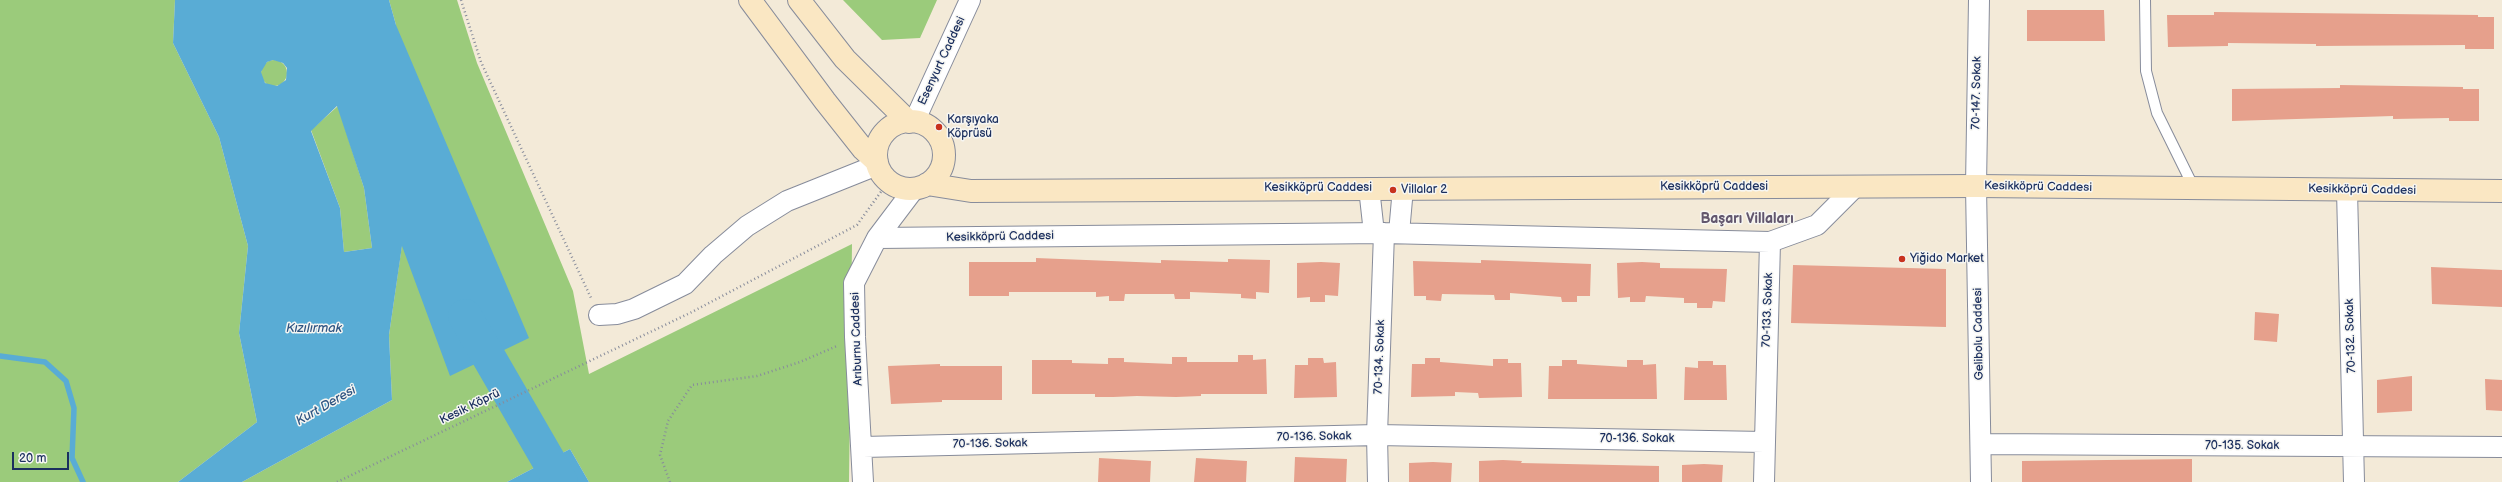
<!DOCTYPE html>
<html>
<head>
<meta charset="utf-8">
<style>
	body { margin:0 }
	#map { position:relative; width:2502px; height:482px; overflow:hidden; background:#f3ead8; font-family:"Balsamiq Sans",sans-serif }
	canvas { display:block }
	.scale { position:absolute; left:12px; top:452px; width:57px; height:18px; box-sizing:border-box; border:2px solid #1b2f5e; border-top:0; padding-left:5px; font-size:12px; line-height:14px; white-space:nowrap; color:#1b2f5e; -webkit-text-stroke:3px #f6f6f2; paint-order:stroke }
</style>
</head>
<body>
<div id="map">
<canvas width="2502" height="482"></canvas>
<div class="scale">20 m</div>
</div>
<script>
const context = document.querySelector('canvas').getContext('2d');
context.lineJoin = 'round';
function fill(path, color) {
  context.fillStyle = color;
  context.fill(path, 'evenodd');
}
function poly(rows) {
  const path = new Path2D();
  for (const r of rows) {
    if (r.length === 3) {
      path.moveTo(r[0] + r[2], r[1]);
      path.arc(r[0], r[1], r[2], 0, 2 * Math.PI);
      continue;
    }
    path.moveTo(r[0], r[1]);
    for (let i = 2; i < r.length; i += 2) path.lineTo(r[i], r[i + 1]);
  }
  return path;
}
function strokePath(path, color, width, dash) {
  context.strokeStyle = color;
  context.lineWidth = width;
  context.lineCap = dash ? 'butt' : 'round';
  context.setLineDash(dash || []);
  context.stroke(path);
}
function write(font, color, halo, rows, align = 'center') {
  context.font = font + ' "Balsamiq Sans",sans-serif';
  context.lineWidth = 3;
  context.setLineDash([]);
  context.textBaseline = 'middle';
  context.strokeStyle = halo;
  context.fillStyle = color;
  for (const [text, x, y, turn = 0] of rows) {
    context.save();
    context.translate(x, y);
    context.rotate((+turn || 0) * Math.PI / 180);
    context.textAlign = isNaN(turn) ? turn : align;
    if (halo) context.strokeText(text, 0, 0);
    context.fillText(text, 0, 0);
    context.restore();
  }
}
fill(poly([
	[0,0,175,0,173,43,219,137,248,246,239,333,257,422,178,482,0,482],
	[389,0,457,0,477,63,573,291,589,374,852,244,849,482,589,482,570,449,507,482,242,482,392,400,389,335,402,245,396,25],
	[843,0,937,0,920,38,882,40],
	[274,73,13],
	[338,106,364,188,372,248,344,252,340,208,311,130]
]), '#9bcb7b');
fill(poly([
	[175,0,389,0,396,25,529,338,450,376,402,246,389,335,392,400,242,482,178,482,257,422,239,333,248,246,219,137,173,43],
	[273,60,283,63,287,68,286,80,277,86,265,83,261,72,267,62],
	[337,106,364,188,372,248,344,252,340,208,311,131],
	[570,449,589,482,507,482]
]), '#59acd5');
strokePath(poly([
	[0,356,45,362,66,381,74,408,72,458,83,482]
]), '#59acd5', 5.5);
strokePath(poly([
	[465,316,561,482]
]), '#59acd5', 34);
fill(poly([
	[2027,10,2104,10,2105,41,2027,41],
	[2214,12,2478,15,2478,17,2494,17,2494,49,2465,49,2465,45,2316,46,2316,44,2228,43,2228,46,2168,47,2167,15,2214,15],
	[2340,85,2463,87,2463,89,2479,89,2479,121,2449,121,2449,118,2393,119,2393,116,2232,121,2232,89,2340,88],
	[1036,258,1161,263,1161,260,1228,262,1228,259,1270,260,1269,293,1256,292,1256,299,1241,298,1241,294,1190,292,1190,299,1175,299,1174,294,1125,294,1124,301,1109,301,1109,296,1096,297,1096,292,1009,292,1009,296,969,296,969,262,1036,262],
	[1481,260,1591,264,1590,296,1577,296,1577,302,1562,302,1561,297,1510,293,1510,300,1495,300,1494,295,1442,294,1441,301,1426,300,1426,296,1414,296,1413,261,1481,263],
	[1321,262,1340,263,1338,296,1325,295,1325,302,1310,302,1310,297,1297,298,1297,263],
	[1642,262,1660,263,1660,268,1727,269,1725,302,1713,301,1712,308,1697,308,1697,303,1684,303,1684,298,1646,296,1645,302,1630,302,1630,297,1618,298,1617,263],
	[1793,265,1946,269,1946,327,1791,323],
	[2431,267,2502,270,2502,307,2432,304],
	[2255,312,2279,314,2277,342,2254,340],
	[1238,355,1253,355,1253,360,1266,359,1267,394,1201,394,1201,396,1176,397,1137,396,1113,397,1095,397,1095,394,1032,394,1032,360,1072,360,1072,363,1108,364,1108,358,1124,358,1124,362,1172,364,1172,357,1187,357,1187,362,1238,362],
	[1308,358,1323,358,1324,363,1336,362,1337,397,1294,398,1295,365,1308,365],
	[1425,358,1440,358,1440,362,1493,366,1493,359,1508,359,1508,363,1521,363,1522,397,1479,398,1478,393,1455,392,1455,396,1411,397,1412,364,1425,364],
	[1562,360,1577,360,1577,364,1627,367,1627,360,1643,360,1643,365,1656,364,1657,399,1548,399,1549,366,1562,366],
	[1698,361,1713,361,1713,365,1726,365,1727,400,1684,400,1685,367,1698,368],
	[940,364,940,366,1002,366,1002,400,942,400,942,402,891,404,888,366],
	[2412,376,2412,411,2377,413,2377,380],
	[2485,379,2502,380,2502,411,2486,410],
	[1295,457,1347,459,1346,482,1294,482],
	[1099,458,1151,461,1150,482,1098,482],
	[1196,458,1247,461,1246,482,1194,482],
	[2192,459,2192,482,2022,482,2022,461],
	[1503,460,1522,461,1521,463,1659,466,1659,482,1479,482,1479,461],
	[1433,462,1452,463,1451,482,1409,482,1409,463],
	[1704,464,1723,465,1722,482,1682,482,1682,465]
]), '#e6a08c');
const lane = poly([
	[2145,0,2146,71,2157,113,2194,188]
]);
const street = poly([
	[1979,0,1976,186,1981,482],
	[914,122,970,0],
	[1369,188,1374,233],
	[2347,190,2354,482],
	[1399,233,1403,188],
	[877,238,1384,233,1770,242],
	[599,315,617,314,634,309,685,284,713,255,747,226,787,201,877,165],
	[1982,444,2502,447],
	[863,447,1377,435,1764,442],
	[863,482,855,337,854,283,877,238,914,189],
	[1378,482,1377,435,1384,233],
	[1764,482,1770,242,1817,225,1856,186]
]);
const secondary = poly([
	[750,0,825,101,863,149,877,162],
	[799,0,845,59,909,122],
	[910,155,34],
	[927,184,971,191,1976,186,2502,191]
]);
strokePath(lane, '#878c9b', 12);
strokePath(street, '#878c9b', 22);
strokePath(secondary, '#878c9b', 24);
strokePath(poly([
	[461,0,481,62,591,298],
	[337,482,690,313,857,225,888,182],
	[670,482,660,455,668,421,692,385,757,376,800,362,837,346]
]), '#878c9b', 2.5, [1, 3]);
strokePath(lane, '#fff', 10);
strokePath(street, '#fff', 20);
strokePath(secondary, '#fae7c3', 22);
for (const [x, y, r, color] of [
	[939,127,4,"#c8321e"],
	[1393,190,4,"#c8321e"],
	[1902,259,4,"#c8321e"]
]) {
  const dot = new Path2D();
  dot.arc(x, y, r, 0, 2 * Math.PI);
  context.fillStyle = color;
  context.fill(dot);
  strokePath(dot, '#f6f6f2', 1.5);
}
write('12px', '#1b2f5e', '#f6f6f2', [
	["Esenyurt Caddesi",942,61,-65],
	["70-147. Sokak",1977,93,-89],
	["Kesikköprü Caddesi",1714,187],
	["Kesikköprü Caddesi",2038,187,1],
	["Kesikköprü Caddesi",1318,188],
	["Kesikköprü Caddesi",2362,190,1],
	["Kesikköprü Caddesi",1000,237,-1],
	["70-133. Sokak",1768,310,-88],
	["Gelibolu Caddesi",1979,334,-91],
	["70-132. Sokak",2351,336,-92],
	["Arıburnu Caddesi",857,339,-92],
	["70-134. Sokak",1380,357,-88],
	["Kesik Köprü",470,407,-26],
	["70-136. Sokak",1314,437,-1],
	["70-136. Sokak",1637,439],
	["70-136. Sokak",990,444,-1],
	["70-135. Sokak",2242,446]
]);
write('12px', '#1b2f5e', '#f6f6f2', [
	["Karşıyaka",947,120],
	["Köprüsü",947,134],
	["Villalar 2",1401,190],
	["Yiğido Market",1910,259]
], 'left');
write('italic 13px', '#2e5482', '#f6f6f2', [
	["Kızılırmak",314,329],
	["Kurt Deresi",326,406,-30]
]);
write('bold 14px', '#62576e', '#f6f6f2', [
	["Başarı Villaları",1747,219]
]);
</script>
</body>
</html>
